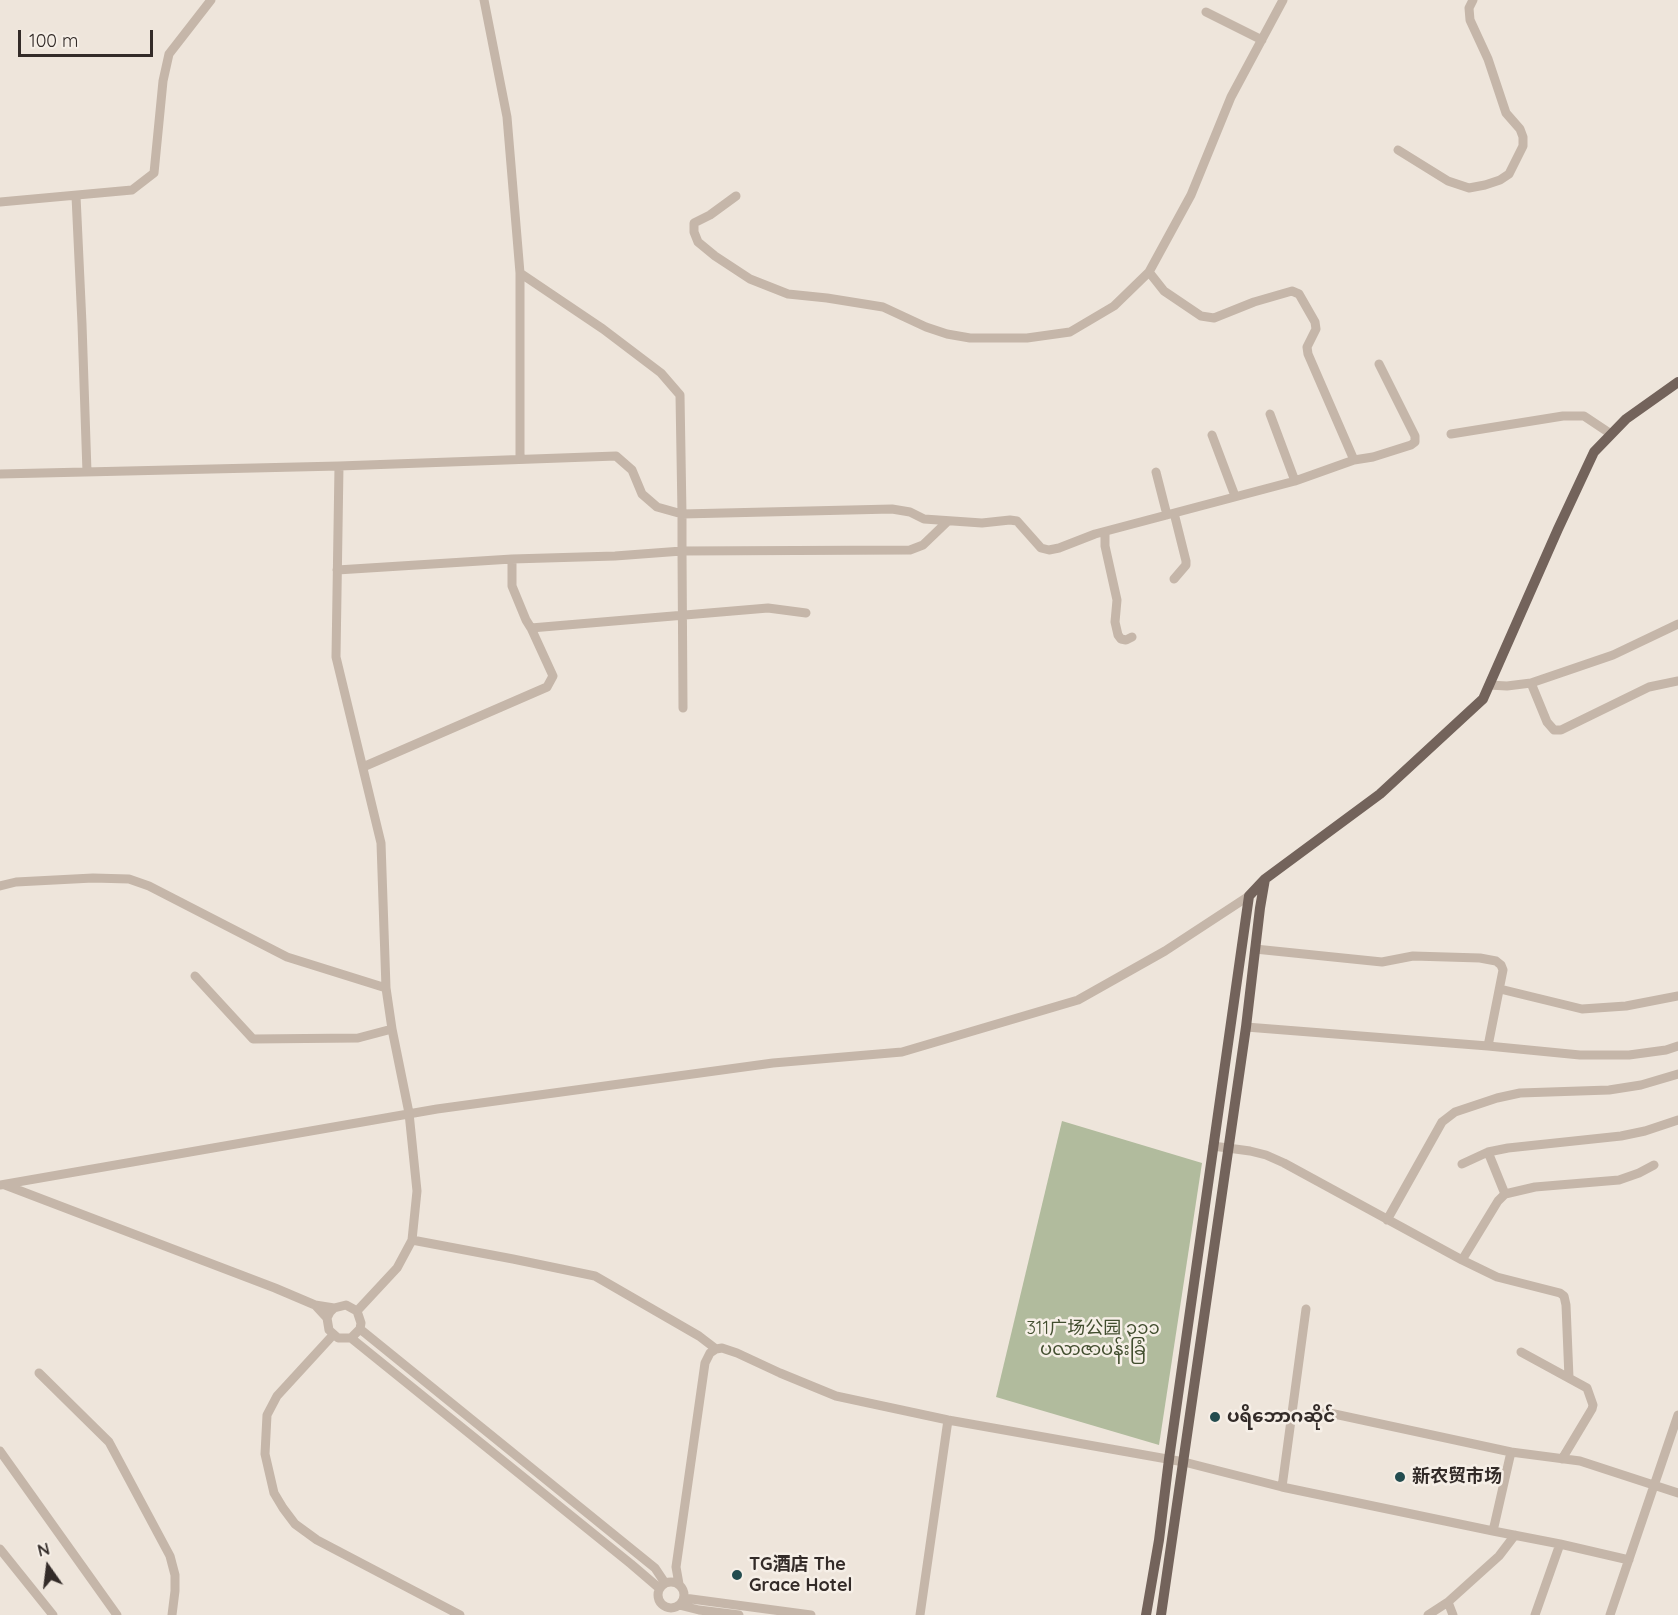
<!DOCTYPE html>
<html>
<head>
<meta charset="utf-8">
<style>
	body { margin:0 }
	#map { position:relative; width:1678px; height:1615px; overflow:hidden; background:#eee5db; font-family:Quicksand,sans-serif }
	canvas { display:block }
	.north { position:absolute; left:18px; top:1537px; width:60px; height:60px; -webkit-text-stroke:4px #f6efe7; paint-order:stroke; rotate:346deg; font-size:16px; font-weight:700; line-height:24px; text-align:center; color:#332b28 }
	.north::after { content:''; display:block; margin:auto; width:21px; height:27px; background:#332b28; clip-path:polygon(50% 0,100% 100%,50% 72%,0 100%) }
	.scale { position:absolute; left:18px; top:30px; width:135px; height:27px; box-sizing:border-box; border:3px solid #332b28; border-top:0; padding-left:8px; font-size:18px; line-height:21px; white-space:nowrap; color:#332b28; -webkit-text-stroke:4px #f6efe7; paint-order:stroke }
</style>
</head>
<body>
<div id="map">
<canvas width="1678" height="1615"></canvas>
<div class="north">N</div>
<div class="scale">100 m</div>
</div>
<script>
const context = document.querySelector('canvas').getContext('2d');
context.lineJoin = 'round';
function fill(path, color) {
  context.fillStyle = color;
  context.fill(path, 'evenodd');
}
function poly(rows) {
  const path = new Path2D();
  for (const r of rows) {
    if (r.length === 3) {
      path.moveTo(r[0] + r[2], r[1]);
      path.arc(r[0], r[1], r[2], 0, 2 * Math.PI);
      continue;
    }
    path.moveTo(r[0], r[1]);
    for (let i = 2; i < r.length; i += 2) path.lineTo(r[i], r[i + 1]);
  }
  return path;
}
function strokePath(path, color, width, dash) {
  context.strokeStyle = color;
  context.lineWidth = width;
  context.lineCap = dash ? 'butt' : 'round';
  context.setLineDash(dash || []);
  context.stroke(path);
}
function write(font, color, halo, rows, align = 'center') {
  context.font = font + ' Quicksand,"Noto Sans SC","Noto Sans Myanmar",sans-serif';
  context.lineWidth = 5;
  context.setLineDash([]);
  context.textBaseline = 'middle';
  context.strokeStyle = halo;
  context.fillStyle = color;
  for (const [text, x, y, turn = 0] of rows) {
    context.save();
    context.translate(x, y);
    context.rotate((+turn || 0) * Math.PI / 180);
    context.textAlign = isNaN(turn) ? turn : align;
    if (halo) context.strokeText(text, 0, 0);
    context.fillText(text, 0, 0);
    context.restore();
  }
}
fill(poly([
	[1062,1121,1202,1163,1159,1445,996,1397]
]), '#b1bb9d');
strokePath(poly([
	[484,0,507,117,520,273,520,459],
	[1206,12,1262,40],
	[1398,150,1448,181,1469,188,1485,185,1500,180,1509,174,1523,146,1523,137,1520,129,1506,113,1488,59,1470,20,1469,8,1473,0],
	[76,196,82,324,87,472],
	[736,196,710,215,694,223,694,232,698,242,715,256,750,279,788,294,827,298,883,307,926,327,947,334,970,338,1027,338,1070,332,1114,306,1149,272,1191,195,1231,97,1283,0],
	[0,202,132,190,154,173,163,81,169,54,211,0],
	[1149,272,1164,291,1201,316,1214,318,1254,302,1292,291,1299,294,1315,322,1316,329,1307,347,1308,354,1354,460],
	[1270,414,1295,481],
	[1451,434,1563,416,1584,416,1611,434],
	[1212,435,1235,496],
	[339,466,336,657,381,843,386,988,392,1029,409,1113,417,1191,412,1240,397,1268,357,1311],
	[1156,472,1167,515],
	[0,474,339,466,616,456,632,470,642,494,657,507,682,514,680,395,661,373,603,329,520,273],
	[1105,532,1105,546,1117,600,1115,622,1118,635,1121,639,1126,640,1132,637],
	[512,559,512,586,526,620,531,628,768,608,806,613],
	[337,570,512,559,615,556,682,551,682,514,892,509,910,512,924,519,982,523,1010,520,1017,521,1041,548,1049,550,1059,548,1095,534,1295,481,1354,460,1373,457,1411,445,1415,442,1415,436,1379,364],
	[1174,579,1186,565,1186,561,1174,513],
	[1531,683,1547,722,1554,730,1561,730,1649,687,1678,681],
	[1489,685,1507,686,1531,683,1613,655,1678,624],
	[683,708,682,551,910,550,923,545,948,521],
	[363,767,547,687,553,676,531,628],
	[0,886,16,882,93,878,129,879,149,886,287,957,386,988],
	[1255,949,1382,962,1413,956,1480,958,1496,961,1501,965,1503,970,1488,1046],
	[195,976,253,1039,358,1038,392,1029],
	[1500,989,1582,1009,1626,1006,1678,996],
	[1246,1027,1488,1046,1580,1055,1629,1055,1666,1050,1678,1046],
	[1213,1146,1250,1151,1266,1155,1284,1163,1462,1260,1497,1277,1560,1293,1564,1296,1566,1305,1569,1378],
	[1488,1152,1505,1194],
	[1462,1164,1488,1152,1508,1148,1621,1136,1645,1131,1678,1120],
	[0,1185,437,1109,773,1063,902,1052,1078,1000,1165,951,1249,896],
	[5,1185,275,1288,315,1305,334,1308],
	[1387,1220,1442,1122,1455,1112,1497,1098,1520,1093,1609,1090,1641,1085,1678,1074],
	[412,1240,513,1259,595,1276,699,1336,716,1349],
	[1462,1260,1498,1201,1505,1194,1535,1187,1619,1180,1639,1173,1654,1165],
	[315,1305,327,1318,329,1330,338,1338,351,1338,360,1329,361,1323,357,1311,346,1305,334,1308,330,1312,327,1318],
	[360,1329,655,1568,665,1583],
	[333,1335,277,1396,267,1415,265,1454,274,1493,283,1508,295,1524,317,1540,460,1615],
	[351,1338,631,1564,659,1588],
	[1521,1352,1587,1388,1593,1405,1592,1409,1562,1459],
	[39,1373,109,1442,170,1556,175,1575,175,1591,172,1615],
	[1325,1412,1511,1452,1580,1461,1678,1493],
	[0,1451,117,1615],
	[1282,1487,1306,1309],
	[1493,1531,1511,1452],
	[0,1549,53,1615],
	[671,1595,13],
	[679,1584,676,1567,705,1363,710,1353,716,1349,722,1348,737,1353,780,1373,836,1396,948,1420,1184,1462,1282,1487,1493,1531,1560,1544,1629,1560],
	[684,1598,811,1615],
	[1448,1602,1453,1615],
	[679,1605,699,1610,739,1615],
	[920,1615,948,1420],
	[1428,1615,1448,1602,1499,1556,1515,1535],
	[1535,1615,1560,1544],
	[1610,1615,1678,1415]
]), '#c5b6a9', 9);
strokePath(poly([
	[1146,1615,1159,1540,1169,1459,1249,896,1265,879,1380,794,1483,699,1558,529,1594,452,1626,419,1678,382],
	[1161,1615,1246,1027,1260,908,1265,879]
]), '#73635b', 10);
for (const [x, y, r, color] of [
	[1215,1417,6,"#234c4f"],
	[1400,1477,6,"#234c4f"],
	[737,1575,6,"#234c4f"]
]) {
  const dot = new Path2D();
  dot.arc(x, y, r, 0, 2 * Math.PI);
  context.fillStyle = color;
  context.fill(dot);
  strokePath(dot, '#f6efe7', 2);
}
write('18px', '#424e2f', '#f6efe7', [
	["311广场公园 ၃၁၁",1093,1329],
	["ပလာဇာပန်းခြံ",1093,1350]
]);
write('bold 18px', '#332b28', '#f6efe7', [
	["ပရိဘောဂဆိုင်",1227,1417],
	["新农贸市场",1412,1477],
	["TG酒店 The",749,1565],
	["Grace Hotel",749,1586]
], 'left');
</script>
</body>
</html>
